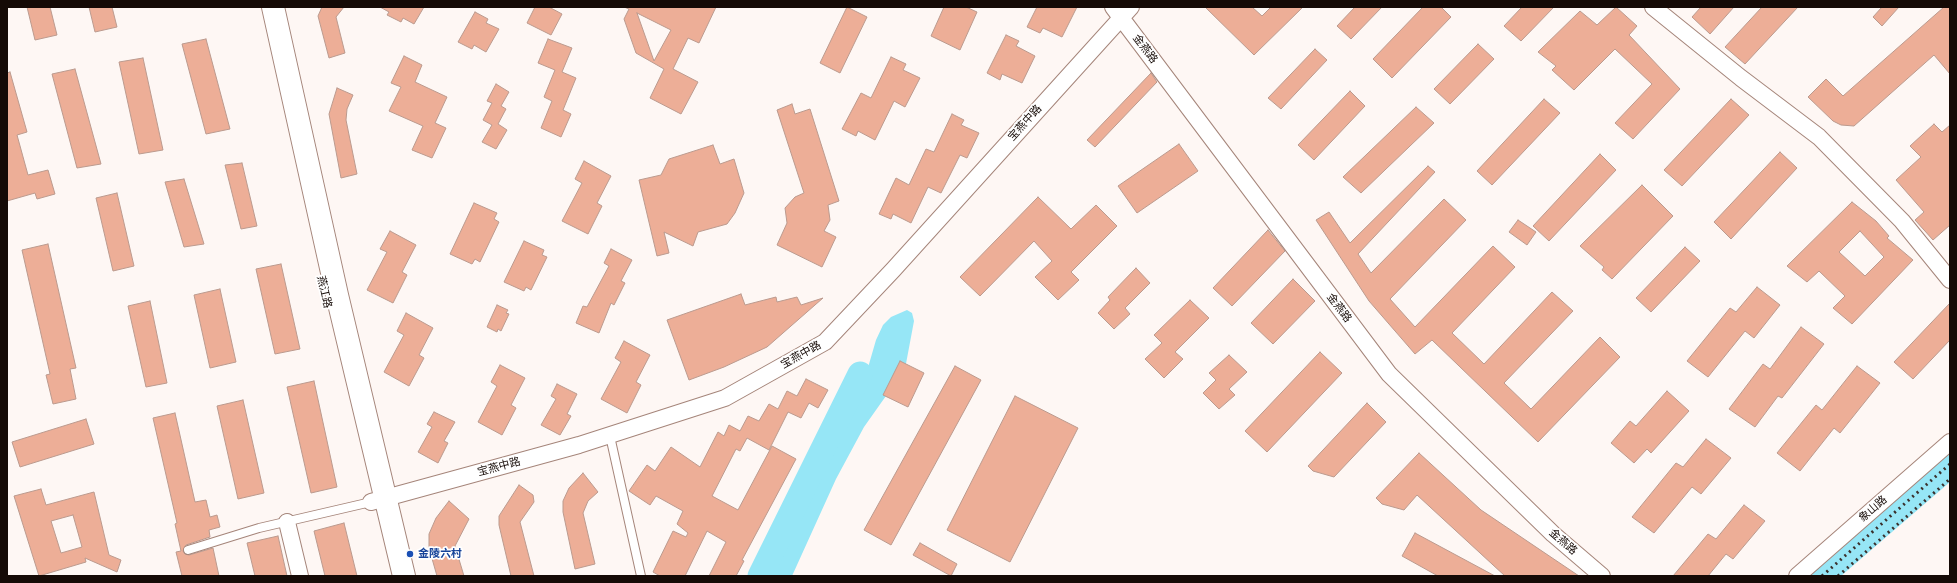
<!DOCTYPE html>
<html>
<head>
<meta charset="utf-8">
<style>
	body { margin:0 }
	#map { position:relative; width:1957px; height:583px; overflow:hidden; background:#fef7f4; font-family:"IBM Plex Sans",sans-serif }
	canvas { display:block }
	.frame { position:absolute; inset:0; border:8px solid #150a06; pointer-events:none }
</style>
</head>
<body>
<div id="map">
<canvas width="1957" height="583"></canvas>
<div class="frame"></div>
</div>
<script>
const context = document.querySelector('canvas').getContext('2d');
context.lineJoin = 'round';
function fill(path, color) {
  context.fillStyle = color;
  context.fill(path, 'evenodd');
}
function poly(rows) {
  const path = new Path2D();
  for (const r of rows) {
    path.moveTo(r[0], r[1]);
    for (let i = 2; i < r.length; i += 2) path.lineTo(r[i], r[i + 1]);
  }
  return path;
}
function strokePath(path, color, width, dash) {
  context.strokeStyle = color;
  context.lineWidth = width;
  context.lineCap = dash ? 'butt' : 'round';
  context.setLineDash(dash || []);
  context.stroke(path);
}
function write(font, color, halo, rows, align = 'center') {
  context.font = font + ' "IBM Plex Sans","Noto Sans SC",sans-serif';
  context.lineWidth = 3.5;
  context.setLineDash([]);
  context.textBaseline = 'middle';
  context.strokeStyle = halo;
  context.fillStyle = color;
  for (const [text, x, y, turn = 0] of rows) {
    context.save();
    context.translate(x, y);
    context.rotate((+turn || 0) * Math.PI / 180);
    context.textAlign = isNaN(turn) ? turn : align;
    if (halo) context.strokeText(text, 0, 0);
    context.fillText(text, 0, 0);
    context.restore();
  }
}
fill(poly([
	[907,310,912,313,914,321,905,369,864,427,836,479,792,576,767,576,867,371,876,340,883,325,891,317],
	[1950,452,1950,482,1841,576,1807,576]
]), '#96e6f6');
strokePath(poly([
	[760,576,860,374]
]), '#96e6f6', 25);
const building = poly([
	[27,7,50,7,57,35,35,40,27,7],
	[89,7,112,7,117,27,95,32,89,7],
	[322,7,344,7,336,17,345,53,329,58,318,16,322,7],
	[380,7,424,7,414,24,403,18,401,22,387,15,389,12,380,7],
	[535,7,549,7,562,14,551,35,527,23,535,7],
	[624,7,716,7,699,43,688,38,673,69,698,82,681,114,650,98,664,69,636,53,624,19,629,9,624,7],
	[637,13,671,30,654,61,637,13],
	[847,7,867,17,840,73,820,63,847,7],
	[944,7,966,7,977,12,960,50,931,36,944,7],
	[1037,7,1077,7,1062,37,1043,28,1040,33,1027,27,1037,7],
	[1205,7,1252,7,1262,16,1271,7,1303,7,1254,55,1205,7],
	[1355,7,1382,7,1351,39,1337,26,1355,7],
	[1423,7,1441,7,1451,17,1392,78,1373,59,1423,7],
	[1522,7,1554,7,1521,41,1504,26,1522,7],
	[1616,7,1637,26,1629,35,1680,89,1633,139,1615,123,1652,84,1615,49,1574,90,1552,70,1556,66,1538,52,1580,11,1597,25,1616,7],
	[1701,7,1734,7,1710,34,1692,17,1701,7],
	[1762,7,1798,7,1745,64,1725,47,1762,7],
	[1882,7,1899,7,1882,26,1873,17,1882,7],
	[1944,7,1950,7,1950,74,1934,55,1854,126,1841,125,1833,121,1808,97,1826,79,1843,96,1944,7],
	[475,12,488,19,486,23,499,29,486,52,474,45,472,49,458,42,475,12],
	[1006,35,1019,41,1016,46,1035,56,1022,83,1002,74,1000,80,987,73,1006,35],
	[206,39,230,129,206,134,182,44,206,39],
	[548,39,572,48,562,72,576,78,563,110,571,114,561,137,541,128,552,101,544,97,555,70,538,63,548,39],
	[1478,44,1494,59,1450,104,1434,89,1478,44],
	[1315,49,1327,60,1281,109,1268,98,1315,49],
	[404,56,422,65,415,82,447,97,435,123,446,128,432,158,412,150,423,126,389,111,401,87,391,83,404,56],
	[891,57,906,64,903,70,920,78,905,107,894,101,875,140,858,131,856,136,842,129,861,93,871,98,891,57],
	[143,58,163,150,139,154,119,62,143,58],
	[75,69,101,164,77,168,52,74,75,69],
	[10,72,27,132,17,135,28,175,48,170,55,194,37,199,35,193,7,201,7,73,10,72],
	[1151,73,1157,82,1095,147,1087,140,1151,73],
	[496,84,509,92,501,106,506,109,498,124,507,130,496,149,482,142,492,125,483,120,492,103,487,101,496,84],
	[337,88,353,95,347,109,346,120,357,174,341,178,329,114,337,88],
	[1350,91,1365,106,1314,160,1298,145,1350,91],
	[1544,99,1560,113,1492,185,1477,171,1544,99],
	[1731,99,1749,115,1682,186,1664,170,1731,99],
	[792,104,795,114,810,109,839,201,828,205,830,220,824,231,836,237,822,267,777,245,787,223,785,208,795,197,804,193,777,110,792,104],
	[1416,107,1434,123,1361,193,1343,177,1416,107],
	[952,114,964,120,961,125,979,133,967,158,960,155,941,193,928,187,911,223,893,214,891,219,879,214,896,178,909,185,926,149,934,152,952,114],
	[1934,124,1942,132,1950,125,1950,225,1933,240,1915,220,1924,212,1896,180,1921,157,1910,146,1934,124],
	[1179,144,1198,171,1137,213,1118,186,1179,144],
	[713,145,720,164,734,159,744,193,735,213,727,224,698,232,693,246,664,232,669,253,657,256,639,180,661,175,669,159,713,145],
	[1780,152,1797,168,1731,239,1714,222,1780,152],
	[1600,154,1616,170,1549,241,1533,226,1600,154],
	[584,161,611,176,597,203,602,206,588,234,562,221,582,183,575,179,584,161],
	[242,163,257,226,241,229,225,165,242,163],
	[1428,166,1435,172,1358,254,1371,273,1444,199,1466,220,1390,299,1415,327,1493,246,1515,267,1452,333,1484,364,1552,292,1573,311,1504,383,1531,409,1600,337,1620,357,1538,442,1432,340,1415,354,1369,301,1316,220,1329,212,1350,243,1428,166],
	[184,179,204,244,184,247,165,182,184,179],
	[1642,185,1673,216,1612,279,1602,270,1604,267,1580,246,1642,185],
	[117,193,134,266,113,271,96,198,117,193],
	[1038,197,1071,229,1096,205,1117,226,1071,272,1079,280,1058,300,1035,277,1052,261,1034,241,980,296,960,277,1038,197],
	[1852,202,1876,221,1889,236,1887,238,1913,260,1852,324,1833,308,1845,296,1819,271,1807,282,1787,266,1852,202],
	[1860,231,1884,257,1865,276,1839,252,1860,231],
	[474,203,497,213,494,219,499,222,480,262,475,259,472,264,450,254,474,203],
	[1518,220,1536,232,1527,245,1509,232,1518,220],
	[1268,230,1285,251,1232,306,1213,288,1268,230],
	[390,231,416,245,402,272,407,275,393,303,367,290,387,252,380,249,390,231],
	[524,241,544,250,542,255,547,257,531,290,526,287,524,291,504,282,524,241],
	[48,244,76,368,70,369,76,399,53,404,46,375,50,374,22,250,48,244],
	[1685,247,1700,261,1651,312,1636,298,1685,247],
	[611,249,632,260,621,281,625,283,614,305,611,303,599,333,576,323,583,306,587,307,609,266,604,263,611,249],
	[281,264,300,349,275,354,256,269,281,264],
	[1136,268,1150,283,1125,308,1130,314,1114,329,1098,313,1110,300,1108,297,1136,268],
	[1293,279,1315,301,1273,344,1251,323,1293,279],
	[1757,287,1780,305,1754,338,1745,331,1708,377,1687,361,1730,308,1736,312,1757,287],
	[220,289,236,362,210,368,194,295,220,289],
	[741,294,745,305,776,297,777,302,797,297,801,305,823,298,767,347,724,367,689,380,667,320,741,294],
	[1190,300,1209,318,1175,352,1183,359,1164,378,1145,359,1162,343,1154,335,1190,300],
	[150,301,167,383,146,387,128,306,150,301],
	[1950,303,1950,340,1913,379,1894,362,1950,303],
	[497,305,508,310,506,313,509,314,501,331,498,329,497,332,487,327,497,305],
	[406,313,433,328,419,355,424,358,409,386,384,372,404,335,397,331,406,313],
	[1801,327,1824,344,1782,398,1778,396,1755,427,1729,409,1763,364,1770,369,1801,327],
	[624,341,650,355,636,382,641,385,627,413,601,399,621,362,615,358,624,341],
	[1320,352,1342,373,1267,452,1245,431,1320,352],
	[1229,355,1247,372,1229,389,1235,395,1219,409,1203,393,1216,380,1209,373,1229,355],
	[900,361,924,373,908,407,883,395,900,361],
	[500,365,525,378,511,405,516,408,502,435,478,422,497,386,491,382,500,365],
	[955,366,981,380,891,545,864,530,955,366],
	[1857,366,1880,383,1840,433,1834,428,1800,471,1777,453,1816,405,1822,410,1857,366],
	[806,379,828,390,818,408,809,403,801,418,788,412,769,450,747,438,740,451,736,449,712,496,738,510,772,446,796,459,742,560,744,561,736,576,709,576,726,542,707,531,685,576,660,576,653,572,673,531,686,537,688,533,677,524,683,511,656,496,650,505,629,491,647,465,655,471,671,447,700,467,718,432,724,436,729,425,740,431,748,416,759,421,769,404,778,409,787,391,797,396,806,379],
	[314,381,337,487,311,493,287,387,314,381],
	[557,384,577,394,567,414,571,416,560,435,541,425,556,399,551,396,557,384],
	[1667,391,1689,411,1651,453,1647,449,1634,463,1611,443,1630,421,1636,426,1667,391],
	[1015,396,1078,428,1010,562,947,530,1015,396],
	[243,400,264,493,238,499,217,406,243,400],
	[1367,403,1386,422,1334,477,1313,471,1308,466,1367,403],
	[434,412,455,422,444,441,448,443,438,463,418,452,432,427,427,424,434,412],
	[175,413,195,502,206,500,210,517,217,515,220,527,209,530,210,537,186,545,183,551,185,554,189,555,213,548,219,576,182,576,176,552,181,551,175,524,177,523,153,418,175,413],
	[86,419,94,444,20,467,12,442,86,419],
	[1706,439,1731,458,1701,494,1692,487,1654,533,1632,517,1676,463,1683,467,1706,439],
	[1419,453,1481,510,1579,576,1505,576,1417,495,1404,510,1382,504,1376,498,1419,453],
	[583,473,598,492,588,501,583,513,595,564,575,569,563,512,563,501,569,488,583,473],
	[519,485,533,495,534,502,520,522,534,576,511,576,499,525,499,516,519,485],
	[41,489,46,505,94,492,109,555,121,560,117,572,85,558,86,562,39,576,14,496,41,489],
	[73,515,82,547,61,553,51,521,73,515],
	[449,501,469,519,455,546,464,576,437,576,429,548,429,534,436,518,449,501],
	[1744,505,1765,521,1733,559,1726,554,1708,576,1673,576,1708,534,1716,539,1744,505],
	[344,523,357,576,325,576,314,531,344,523],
	[1415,533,1495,576,1438,576,1402,556,1415,533],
	[278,536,287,576,255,576,247,543,278,536],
	[920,543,957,564,951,576,913,555,920,543]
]);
fill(building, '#edae97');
strokePath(building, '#bb9a8e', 1);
const service = poly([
	[610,436,641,576],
	[188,550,259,528,371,502]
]);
const minor = poly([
	[1113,7,1389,374,1553,534,1602,576],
	[1653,7,1741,78,1819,137,1902,221,1950,280],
	[371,502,579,445,725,398,825,342,893,270,1131,7],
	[287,522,300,576],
	[1797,576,1950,442]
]);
const primary = poly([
	[273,7,337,295,404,576]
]);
strokePath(service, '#a5857a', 10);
strokePath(minor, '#a5857a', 18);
strokePath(primary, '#a5857a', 24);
strokePath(service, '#fff', 8);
strokePath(minor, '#fff', 16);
strokePath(primary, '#fff', 22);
strokePath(poly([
	[1822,576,1950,464],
	[1838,576,1950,479]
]), '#3a302c', 3, [2, 4]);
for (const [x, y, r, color] of [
	[410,554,4,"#1a4fb4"]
]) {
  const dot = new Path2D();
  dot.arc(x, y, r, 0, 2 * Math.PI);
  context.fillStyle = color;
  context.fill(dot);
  strokePath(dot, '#fff', 1.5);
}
write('11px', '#150a06', '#fff', [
	["金燕路",1145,49,53],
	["宝燕中路",1025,123,-48],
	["燕江路",324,292,77],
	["金燕路",1339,308,53],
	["宝燕中路",801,355,-29],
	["宝燕中路",499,467,-15],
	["象山路",1873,509,-41],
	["金燕路",1563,542,41]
]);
write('bold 11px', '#164399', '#fff', [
	["金陵六村",418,554]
], 'left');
</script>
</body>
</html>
